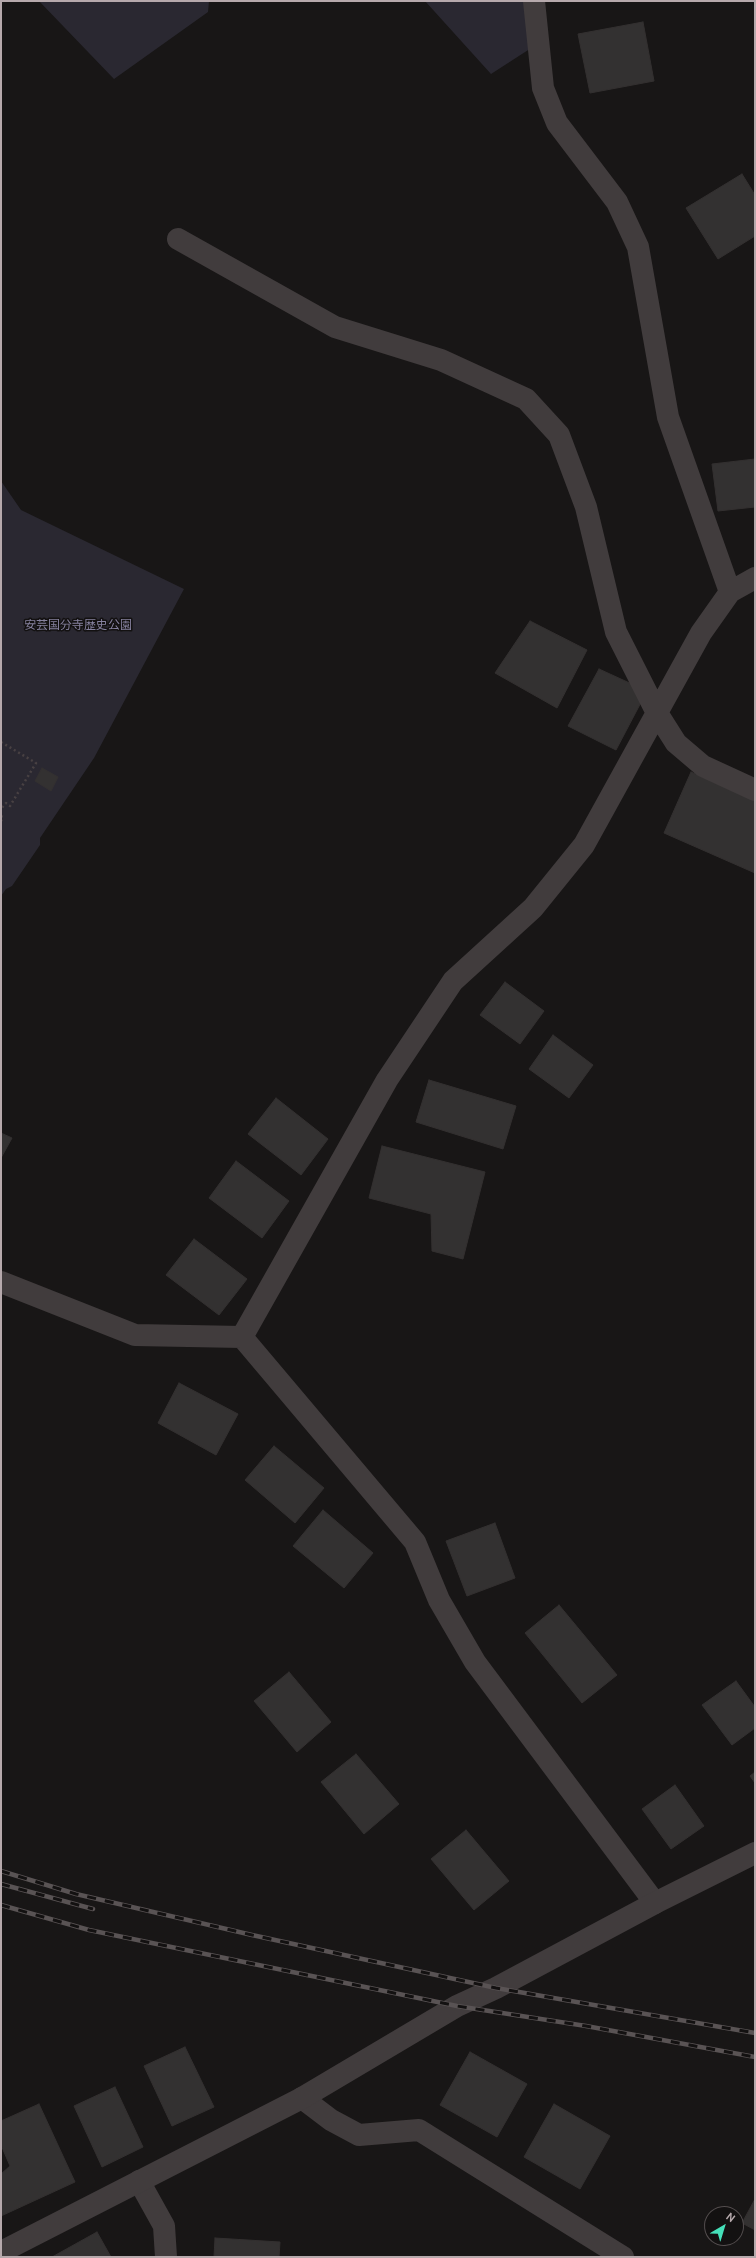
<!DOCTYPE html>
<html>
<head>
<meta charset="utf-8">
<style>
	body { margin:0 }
	#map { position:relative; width:756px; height:2258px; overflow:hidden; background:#181616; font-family:Cabin,sans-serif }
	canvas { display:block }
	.frame { position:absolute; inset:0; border:2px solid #b6a9ac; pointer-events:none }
	.north { position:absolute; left:704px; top:2206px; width:40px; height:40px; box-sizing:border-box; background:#131111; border:1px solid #544e4f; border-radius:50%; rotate:38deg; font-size:11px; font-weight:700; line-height:16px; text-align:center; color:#b6a9ac }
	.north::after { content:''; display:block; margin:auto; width:14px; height:18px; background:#45e0b9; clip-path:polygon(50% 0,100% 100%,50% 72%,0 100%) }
</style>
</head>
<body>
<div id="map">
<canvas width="756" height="2258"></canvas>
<div class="frame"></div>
<div class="north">N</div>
</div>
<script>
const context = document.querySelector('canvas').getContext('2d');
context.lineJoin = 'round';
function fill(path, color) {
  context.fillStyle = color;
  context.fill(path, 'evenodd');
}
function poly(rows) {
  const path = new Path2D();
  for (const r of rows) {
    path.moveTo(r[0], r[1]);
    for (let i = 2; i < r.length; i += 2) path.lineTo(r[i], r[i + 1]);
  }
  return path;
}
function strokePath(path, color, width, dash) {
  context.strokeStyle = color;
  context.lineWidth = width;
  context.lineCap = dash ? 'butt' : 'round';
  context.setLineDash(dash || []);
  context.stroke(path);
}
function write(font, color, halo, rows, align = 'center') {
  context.font = font + ' Cabin,"Noto Sans JP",sans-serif';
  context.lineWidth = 3;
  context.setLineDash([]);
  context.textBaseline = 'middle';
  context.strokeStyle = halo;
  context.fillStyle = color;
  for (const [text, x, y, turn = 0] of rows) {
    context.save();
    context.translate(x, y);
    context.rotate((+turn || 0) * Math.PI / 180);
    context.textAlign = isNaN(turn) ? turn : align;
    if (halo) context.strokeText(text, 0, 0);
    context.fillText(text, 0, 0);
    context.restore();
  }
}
fill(poly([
	[39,1,209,1,208,12,114,79],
	[425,1,539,1,539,43,491,74],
	[1,481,21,510,184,589,94,758,40,838,40,845,12,886,6,889,1,896]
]), '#2a2831');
const building = poly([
	[643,22,654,81,590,93,578,34,643,22],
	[742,174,755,195,755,236,718,259,686,208,742,174],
	[755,459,755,507,718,511,712,464,755,459],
	[530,621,587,650,557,708,495,673,530,621],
	[599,669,647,691,616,750,568,726,599,669],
	[42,768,58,777,51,791,35,781,42,768],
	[691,772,755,800,755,873,664,833,691,772],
	[505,982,544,1011,520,1044,480,1015,505,982],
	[553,1035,593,1065,569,1098,529,1069,553,1035],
	[429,1080,516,1106,503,1149,416,1122,429,1080],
	[276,1098,328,1139,301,1175,248,1134,276,1098],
	[1,1133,12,1138,1,1158,1,1133],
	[382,1146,485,1172,463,1259,432,1251,431,1214,369,1198,382,1146],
	[236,1161,289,1201,262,1238,209,1198,236,1161],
	[194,1239,247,1279,219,1315,166,1275,194,1239],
	[179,1383,238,1414,216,1455,158,1423,179,1383],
	[274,1446,324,1488,295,1523,245,1480,274,1446],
	[323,1510,373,1553,344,1588,293,1546,323,1510],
	[495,1523,515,1578,467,1596,446,1541,495,1523],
	[559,1605,617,1675,582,1703,525,1633,559,1605],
	[289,1672,331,1722,297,1752,254,1701,289,1672],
	[736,1681,755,1707,755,1728,732,1745,702,1705,736,1681],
	[356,1754,399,1804,364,1834,321,1782,356,1754],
	[755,1772,755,1783,750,1776,755,1772],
	[675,1785,704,1826,671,1849,642,1809,675,1785],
	[466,1830,509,1881,474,1910,431,1859,466,1830],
	[185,2047,214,2107,172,2126,144,2066,185,2047],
	[470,2052,527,2084,497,2137,440,2105,470,2052],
	[115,2087,143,2147,102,2167,74,2106,115,2087],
	[39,2104,75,2182,1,2216,1,2174,10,2166,1,2145,1,2121,39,2104],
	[554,2104,610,2136,580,2189,524,2157,554,2104],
	[755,2199,755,2230,742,2223,755,2199],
	[97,2232,111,2257,52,2257,97,2232],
	[215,2238,280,2242,279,2257,214,2257,215,2238]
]);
fill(building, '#333131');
strokePath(building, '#333030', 1);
strokePath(poly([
	[1,742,36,763,10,806,6,803,1,809],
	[1,816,3,817,1,821]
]), '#484143', 2.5, [2, 3]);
strokePath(poly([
	[534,1,543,88,557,123,617,202,638,247,668,417,730,592],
	[178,239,335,327,441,360,526,399,559,435,586,507,616,632,657,713,676,743,703,766,755,790],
	[1,1282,135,1335,242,1337,415,1542,439,1600,475,1662,655,1903],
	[242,1337,387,1080,453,981,533,908,584,845,701,633,730,592,755,578],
	[302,2098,331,2120,359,2135,419,2130,623,2257],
	[139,2181,164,2226,166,2257]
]), '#413c3d', 22);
strokePath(poly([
	[1,2252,302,2098,457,2006,496,1988,655,1903,755,1853]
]), '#413c3d', 22);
const rail = poly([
	[1,1871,76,1894,252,1935,496,1988,755,2033],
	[1,1884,93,1909],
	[1,1905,89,1930,457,2006,586,2026,755,2057]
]);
strokePath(rail, '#595354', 4.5);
strokePath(rail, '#131111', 3, [9]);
write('12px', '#86829f', '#131111', [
	["安芸国分寺歴史公園",78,625]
]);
</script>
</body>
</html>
